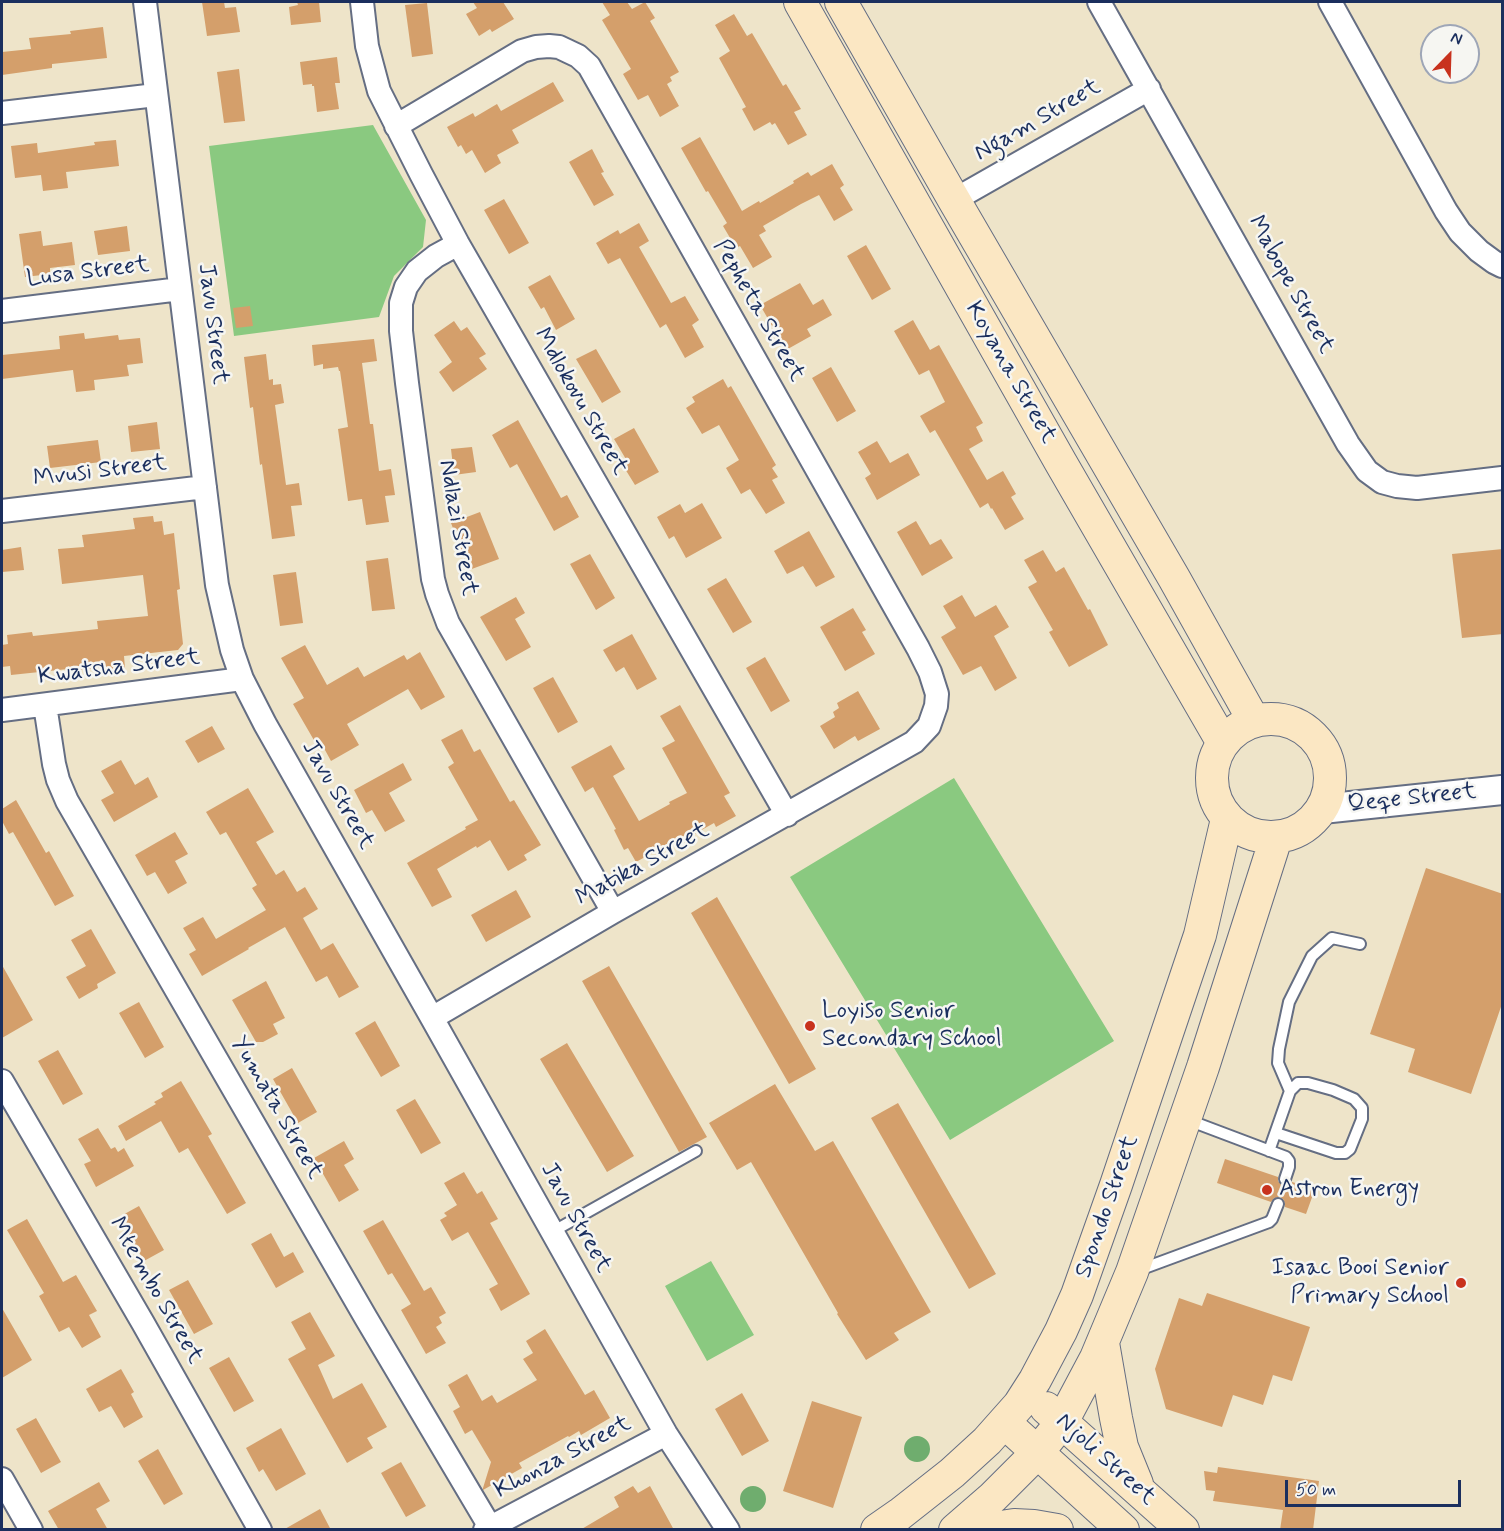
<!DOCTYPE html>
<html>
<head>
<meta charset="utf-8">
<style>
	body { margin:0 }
	#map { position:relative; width:1504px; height:1531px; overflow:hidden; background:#eee4c9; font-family:Mynerve,sans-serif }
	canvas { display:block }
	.frame { position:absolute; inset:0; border:3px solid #1b2f5e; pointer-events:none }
	.north { position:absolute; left:1420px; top:24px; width:60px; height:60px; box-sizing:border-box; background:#f6f6f2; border:2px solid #9ea6b7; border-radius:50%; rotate:23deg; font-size:16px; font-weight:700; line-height:24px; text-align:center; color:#1b2f5e }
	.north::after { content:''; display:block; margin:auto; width:21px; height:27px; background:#c8321e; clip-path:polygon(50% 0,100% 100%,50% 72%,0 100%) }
	.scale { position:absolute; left:1285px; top:1480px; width:176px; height:27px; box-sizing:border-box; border:3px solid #1b2f5e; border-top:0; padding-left:8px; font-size:18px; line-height:21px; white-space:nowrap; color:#1b2f5e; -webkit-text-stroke:4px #f6f6f2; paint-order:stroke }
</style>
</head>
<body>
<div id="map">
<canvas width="1504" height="1531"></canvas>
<div class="frame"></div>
<div class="north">N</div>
<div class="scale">50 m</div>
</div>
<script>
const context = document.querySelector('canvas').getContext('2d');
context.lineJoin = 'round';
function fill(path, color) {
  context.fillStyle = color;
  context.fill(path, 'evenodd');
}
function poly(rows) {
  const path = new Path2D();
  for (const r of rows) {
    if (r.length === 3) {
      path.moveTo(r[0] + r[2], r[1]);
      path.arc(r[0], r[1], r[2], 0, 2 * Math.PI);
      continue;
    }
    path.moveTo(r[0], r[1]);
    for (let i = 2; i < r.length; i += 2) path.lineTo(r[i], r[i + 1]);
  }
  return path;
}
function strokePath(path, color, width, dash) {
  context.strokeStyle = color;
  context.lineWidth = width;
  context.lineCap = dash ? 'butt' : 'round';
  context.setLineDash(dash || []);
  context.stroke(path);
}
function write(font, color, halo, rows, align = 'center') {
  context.font = font + ' Mynerve,sans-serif';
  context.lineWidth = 5;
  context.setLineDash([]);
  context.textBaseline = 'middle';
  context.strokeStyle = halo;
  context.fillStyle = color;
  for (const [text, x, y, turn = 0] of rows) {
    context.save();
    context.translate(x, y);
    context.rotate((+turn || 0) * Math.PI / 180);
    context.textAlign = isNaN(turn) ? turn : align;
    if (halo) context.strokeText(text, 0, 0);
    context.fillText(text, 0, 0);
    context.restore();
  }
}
fill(poly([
	[373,125,426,220,423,247,394,276,379,317,234,336,209,146],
	[954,778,1114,1041,950,1140,790,877],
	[711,1261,754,1335,707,1361,665,1286]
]), '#8ac980');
fill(poly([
	[917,1449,13],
	[753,1499,13]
]), '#6fad6e');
fill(poly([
	[202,2,224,2,225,8,236,7,240,32,207,36],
	[297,2,319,2,321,22,291,25,289,7,298,5],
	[473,2,503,2,514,19,492,32,490,29,479,36,466,14,477,8],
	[602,2,627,2,632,9,645,2,655,18,650,21,679,72,670,77,672,81,667,84,679,106,660,117,648,95,638,100,623,74,631,69,602,20,610,15],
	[427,3,433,54,412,57,405,5],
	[734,14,747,36,752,33,783,86,786,84,801,109,794,112,807,135,788,145,775,123,772,125,770,122,754,131,742,109,746,107,719,58,730,51,715,25],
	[103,27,107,58,52,64,52,68,2,75,2,52,31,49,29,38,71,34,70,31],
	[337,57,340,83,335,83,339,109,317,112,314,86,312,86,312,84,303,85,300,62],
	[239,69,245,121,224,123,217,72],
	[553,82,564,101,512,130,519,143,497,155,501,163,485,173,472,150,466,154,461,145,458,147,447,127,473,113,475,117,497,104,501,111],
	[700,137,742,211,759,201,760,203,794,183,793,181,808,172,811,176,832,164,844,185,840,188,853,210,834,221,819,195,801,204,763,226,766,231,759,235,772,257,753,268,740,246,736,248,723,226,727,223,708,191,706,192,681,148],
	[116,140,119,166,66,172,68,188,43,191,41,175,15,178,11,146,37,143,38,153,95,145,94,142],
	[592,149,604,172,601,173,614,195,594,206,569,162],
	[504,199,529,243,509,254,484,210],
	[639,223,649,241,639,247,671,303,685,296,699,320,692,325,704,347,685,358,666,324,660,328,620,258,608,264,596,243,618,230,620,234],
	[127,226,130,251,98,255,94,231],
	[41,231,43,246,72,242,75,265,50,268,50,274,25,277,19,234],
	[866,245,891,289,872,300,847,256],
	[550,275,575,319,556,330,544,307,541,309,528,287],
	[800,283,813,305,823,299,832,315,807,329,811,336,786,350,760,305],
	[250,306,253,326,236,328,233,308],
	[913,320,930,350,939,345,983,423,976,427,983,441,969,449,987,480,1003,471,1016,494,1011,497,1024,519,1005,530,992,508,991,509,988,503,980,508,935,430,930,433,920,416,945,402,929,370,919,375,894,331],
	[454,321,461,331,467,327,486,354,479,358,487,369,453,392,439,372,452,362,434,335],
	[84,333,85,339,118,335,119,340,140,338,143,363,127,365,129,376,94,380,95,390,76,392,73,370,2,379,2,355,60,349,59,336],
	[374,339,377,361,362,363,370,424,373,424,379,471,391,469,395,495,385,496,389,522,366,525,362,499,348,501,338,429,348,427,340,371,339,371,338,367,323,369,323,364,314,366,312,345],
	[596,349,621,392,602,403,576,359],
	[266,354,269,380,273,379,273,385,281,384,284,403,275,405,286,485,299,483,302,505,291,506,295,536,272,539,262,464,260,465,253,407,250,408,244,357],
	[831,367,856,411,837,422,812,378],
	[723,379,728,388,731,386,776,465,772,468,778,477,772,480,785,503,766,514,750,489,741,494,726,468,739,460,719,425,702,434,686,408,695,402,692,397],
	[518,420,561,498,567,495,579,517,554,531,517,464,510,468,492,435],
	[157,422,160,449,131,452,128,426],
	[634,428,659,472,635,485,622,464,627,461,614,439],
	[98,440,101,462,50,468,47,446],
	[877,441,890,463,908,453,920,475,877,500,865,478,871,474,858,452],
	[472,447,476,472,454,475,451,449],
	[702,503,722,538,686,558,674,536,669,539,657,517,680,504,685,513],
	[480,512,499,559,469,570,451,523],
	[153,516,154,522,162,521,164,535,174,533,180,589,177,590,183,644,178,650,124,656,125,668,100,671,100,668,68,671,68,669,11,675,10,666,2,667,2,645,8,644,7,635,32,632,33,636,98,629,97,621,148,616,143,575,62,584,58,549,84,547,82,535,135,529,133,518],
	[916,521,930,545,941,539,953,558,922,576,897,532],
	[809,531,835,577,816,587,803,566,787,574,774,551],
	[21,547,24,570,2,572,2,550],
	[1503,549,1503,634,1462,638,1452,554],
	[1043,550,1056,572,1064,567,1088,610,1090,609,1108,645,1069,667,1049,632,1053,630,1028,587,1037,582,1024,560],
	[590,554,615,598,596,610,570,564],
	[388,558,395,609,372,611,366,561],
	[296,572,303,623,280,626,273,575],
	[726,578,752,622,733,633,707,589],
	[962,595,975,617,996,605,1009,627,994,636,1017,678,995,691,981,666,963,675,941,637,956,628,943,606],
	[516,597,525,613,515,619,531,647,506,661,480,617],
	[853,608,866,630,862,632,875,654,845,671,820,627],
	[632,634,657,679,637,690,624,667,616,672,603,650],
	[305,645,327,685,358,667,364,677,404,655,407,660,420,652,445,697,421,710,408,689,347,724,359,745,331,761,319,739,315,742,293,704,304,698,281,658],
	[765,657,790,701,771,712,746,668],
	[553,677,578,722,558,733,533,688],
	[858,691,880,729,858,741,855,736,834,749,820,726,835,717,833,712,839,708,837,703],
	[680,705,730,793,724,796,736,816,716,827,714,823,689,837,687,834,636,862,628,848,624,850,614,830,616,829,593,787,585,792,571,767,611,745,625,769,613,776,639,821,670,804,669,802,687,793,662,748,675,741,660,716],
	[212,726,225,749,198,763,185,741],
	[462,729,474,752,480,749,510,802,514,800,541,845,524,855,527,860,508,871,490,840,477,848,476,846,437,869,452,897,432,907,407,863,466,829,465,827,478,820,448,767,454,763,441,740],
	[121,760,135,785,148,777,158,797,114,822,101,800,114,793,101,771],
	[403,763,412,780,389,793,405,821,385,832,372,810,366,813,354,790],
	[248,788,274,832,256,842,276,875,284,870,297,892,305,887,318,909,303,918,321,950,333,943,359,987,339,998,327,976,316,982,285,927,248,948,249,949,202,976,189,954,196,950,183,928,203,917,216,939,266,910,252,888,257,885,226,832,220,835,206,812],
	[16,800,46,853,49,851,74,896,55,906,13,832,9,834,2,821,2,809],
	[175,832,188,854,175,861,187,883,168,894,155,872,147,876,135,855],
	[1426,868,1503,894,1503,1001,1471,1094,1408,1072,1415,1049,1370,1034],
	[516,890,531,917,486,942,471,915],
	[717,897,816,1069,789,1084,691,913],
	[91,929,116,973,97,984,98,988,79,999,66,977,86,966,71,940],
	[2,965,33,1020,2,1038],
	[609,966,707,1137,679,1152,582,981],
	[266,981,285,1018,273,1024,278,1034,263,1042,256,1042,232,1000],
	[139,1002,164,1047,145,1058,119,1013],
	[375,1021,400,1066,381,1077,355,1033],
	[567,1043,634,1156,607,1172,540,1059],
	[58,1050,83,1094,63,1105,38,1061],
	[292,1068,317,1112,298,1123,273,1079],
	[181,1081,212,1134,208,1136,246,1203,227,1214,188,1148,179,1153,161,1121,126,1141,118,1126,156,1104,154,1102,163,1097,161,1093],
	[775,1084,815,1151,833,1141,931,1312,894,1333,899,1340,866,1360,837,1314,838,1313,751,1162,737,1170,709,1123],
	[415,1099,441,1143,421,1154,396,1110],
	[898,1103,996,1274,969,1289,871,1118],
	[98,1128,111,1149,115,1147,118,1152,124,1148,134,1166,96,1187,84,1164,91,1161,78,1139],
	[344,1141,354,1159,344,1165,359,1190,339,1202,314,1158],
	[1225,1159,1278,1177,1278,1181,1282,1186,1287,1186,1292,1182,1315,1189,1306,1214,1285,1207,1284,1200,1280,1197,1274,1198,1271,1202,1217,1183],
	[464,1172,477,1194,482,1191,498,1219,490,1223,530,1294,501,1311,489,1289,498,1284,468,1232,452,1241,440,1220,447,1216,444,1213,457,1205,444,1183],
	[139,1206,164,1250,144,1261,119,1217],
	[27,1219,63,1282,76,1275,97,1311,89,1315,101,1337,82,1348,69,1327,59,1332,39,1296,44,1293,7,1230],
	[383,1220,424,1291,431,1287,446,1313,439,1317,442,1323,436,1327,446,1343,426,1354,401,1310,411,1304,392,1273,388,1275,363,1231],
	[271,1233,284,1257,293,1252,304,1272,276,1288,251,1244],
	[188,1280,213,1324,194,1334,169,1290],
	[1207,1293,1310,1327,1292,1381,1273,1375,1263,1405,1233,1395,1222,1427,1166,1409,1155,1369,1179,1298,1202,1306],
	[2,1308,32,1360,2,1378],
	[310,1312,335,1356,318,1365,333,1399,362,1383,387,1427,367,1438,373,1448,347,1463,288,1359,306,1349,291,1322],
	[545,1329,585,1395,594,1390,610,1418,581,1435,579,1431,569,1437,568,1436,519,1463,522,1468,483,1490,483,1488,491,1462,472,1430,465,1434,453,1411,460,1407,448,1385,467,1374,482,1401,492,1395,497,1403,537,1380,523,1359,533,1353,526,1341],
	[229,1357,254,1401,234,1412,209,1368],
	[121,1369,134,1392,131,1394,143,1417,124,1428,111,1406,99,1412,86,1389],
	[742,1393,769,1441,742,1456,715,1409],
	[812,1401,862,1417,833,1508,783,1491],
	[36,1418,61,1462,41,1473,16,1429],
	[281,1428,306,1474,276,1491,263,1469,259,1472,246,1448],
	[158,1449,183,1494,164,1505,138,1461],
	[401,1462,426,1506,406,1517,381,1473],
	[1218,1467,1319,1481,1313,1530,1280,1530,1283,1510,1213,1501,1215,1491,1206,1490,1204,1471,1217,1473],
	[99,1482,110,1501,96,1509,108,1530,59,1530,48,1511],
	[633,1486,638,1493,650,1486,674,1530,580,1530,619,1507,614,1497],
	[320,1509,331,1530,283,1530]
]), '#d49f6b');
const service = poly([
	[1290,1091,1278,1063,1279,1049,1289,1002,1312,956,1332,938,1360,944],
	[1188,1120,1286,1157,1289,1161,1289,1167,1285,1179],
	[1269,1151,1290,1091,1298,1083,1308,1083,1333,1090,1354,1099,1362,1108,1362,1119,1350,1149,1345,1153,1336,1153,1276,1133],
	[552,1232,696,1151],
	[1139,1270,1269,1222,1272,1219,1278,1204]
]);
const minor = poly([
	[145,2,217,585,232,650,242,679,265,724,432,1018,666,1434,728,1530],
	[362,2,367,46,379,91,421,174,458,244,787,815],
	[1099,2,1348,444,1367,471,1382,482,1397,486,1417,488,1502,478],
	[1330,2,1446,211,1460,232,1479,251,1494,262,1502,266],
	[2,113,156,95],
	[396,126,522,51,536,47,549,46,559,47,578,56,589,66,918,648,930,672,937,694,936,706,929,726,914,742,613,912,432,1018],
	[954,200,1149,89],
	[458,244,436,256,417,271,406,287,401,303,401,331,407,383,433,579,437,594,448,623,613,912],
	[2,311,180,289],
	[2,511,205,487],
	[45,705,54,764,58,780,67,801,366,1318,490,1527],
	[2,710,242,679],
	[2,1081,143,1323,260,1530],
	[2,1479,31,1530],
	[485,1530,666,1434]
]);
const tertiary = poly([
	[1322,809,1502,790]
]);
const secondary = poly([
	[800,2,1061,463,1223,743],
	[841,2,954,200,1174,578,1254,721],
	[1271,778,59],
	[1103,1343,1116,1418,1122,1447,1137,1484],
	[1046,1408,1183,1530],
	[1004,1422,1123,1530],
	[877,1530,900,1514,952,1473,987,1441,1019,1405,1035,1380,1061,1331,1077,1295,1116,1185,1200,935,1227,819],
	[955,1530,993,1497,1037,1453,1062,1422,1096,1358,1132,1272,1203,1067,1276,838],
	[981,1530,1014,1525,1034,1526,1057,1530]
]);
strokePath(service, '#656e83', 14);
strokePath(minor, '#656e83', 26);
strokePath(tertiary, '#656e83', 32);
strokePath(secondary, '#656e83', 34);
strokePath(service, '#fff', 10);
strokePath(minor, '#fff', 22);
strokePath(tertiary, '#fff', 28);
strokePath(secondary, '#fbe7c3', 32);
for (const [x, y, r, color] of [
	[810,1026,6,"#c8321e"],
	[1267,1190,6,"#c8321e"],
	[1461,1283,6,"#c8321e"]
]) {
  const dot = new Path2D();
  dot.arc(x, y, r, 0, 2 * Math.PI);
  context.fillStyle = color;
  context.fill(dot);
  strokePath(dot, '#f6f6f2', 2);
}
write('24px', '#1b2f5e', '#f6f6f2', [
	["Ngam Street",1038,121,-30],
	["Lusa Street",88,273,-7],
	["Mabope Street",1290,285,61],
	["Pepheta Street",758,311,60],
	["Javu Street",212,324,83],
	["Koyana Street",1010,373,60],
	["Mdlokovu Street",580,402,60],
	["Mvusi Street",100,472,-7],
	["Ndlazi Street",457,528,80],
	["Kwatsha Street",119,668,-7],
	["Javu Street",337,795,60],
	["Qeqe Street",1412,799,-6],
	["Matika Street",643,865,-29],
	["Yumata Street",276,1108,60],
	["Spondo Street",1108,1207,-71],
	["Javu Street",575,1218,61],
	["Mtembo Street",155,1291,60],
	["Khonza Street",563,1458,-28],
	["Njoli Street",1105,1460,42]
]);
write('24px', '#1b2f5e', '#f6f6f2', [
	["Loyiso Senior",822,1012],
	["Secondary School",822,1040],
	["Astron Energy",1279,1190],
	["Isaac Booi Senior",1449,1269,"right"],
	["Primary School",1449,1297,"right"]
], 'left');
</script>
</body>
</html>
